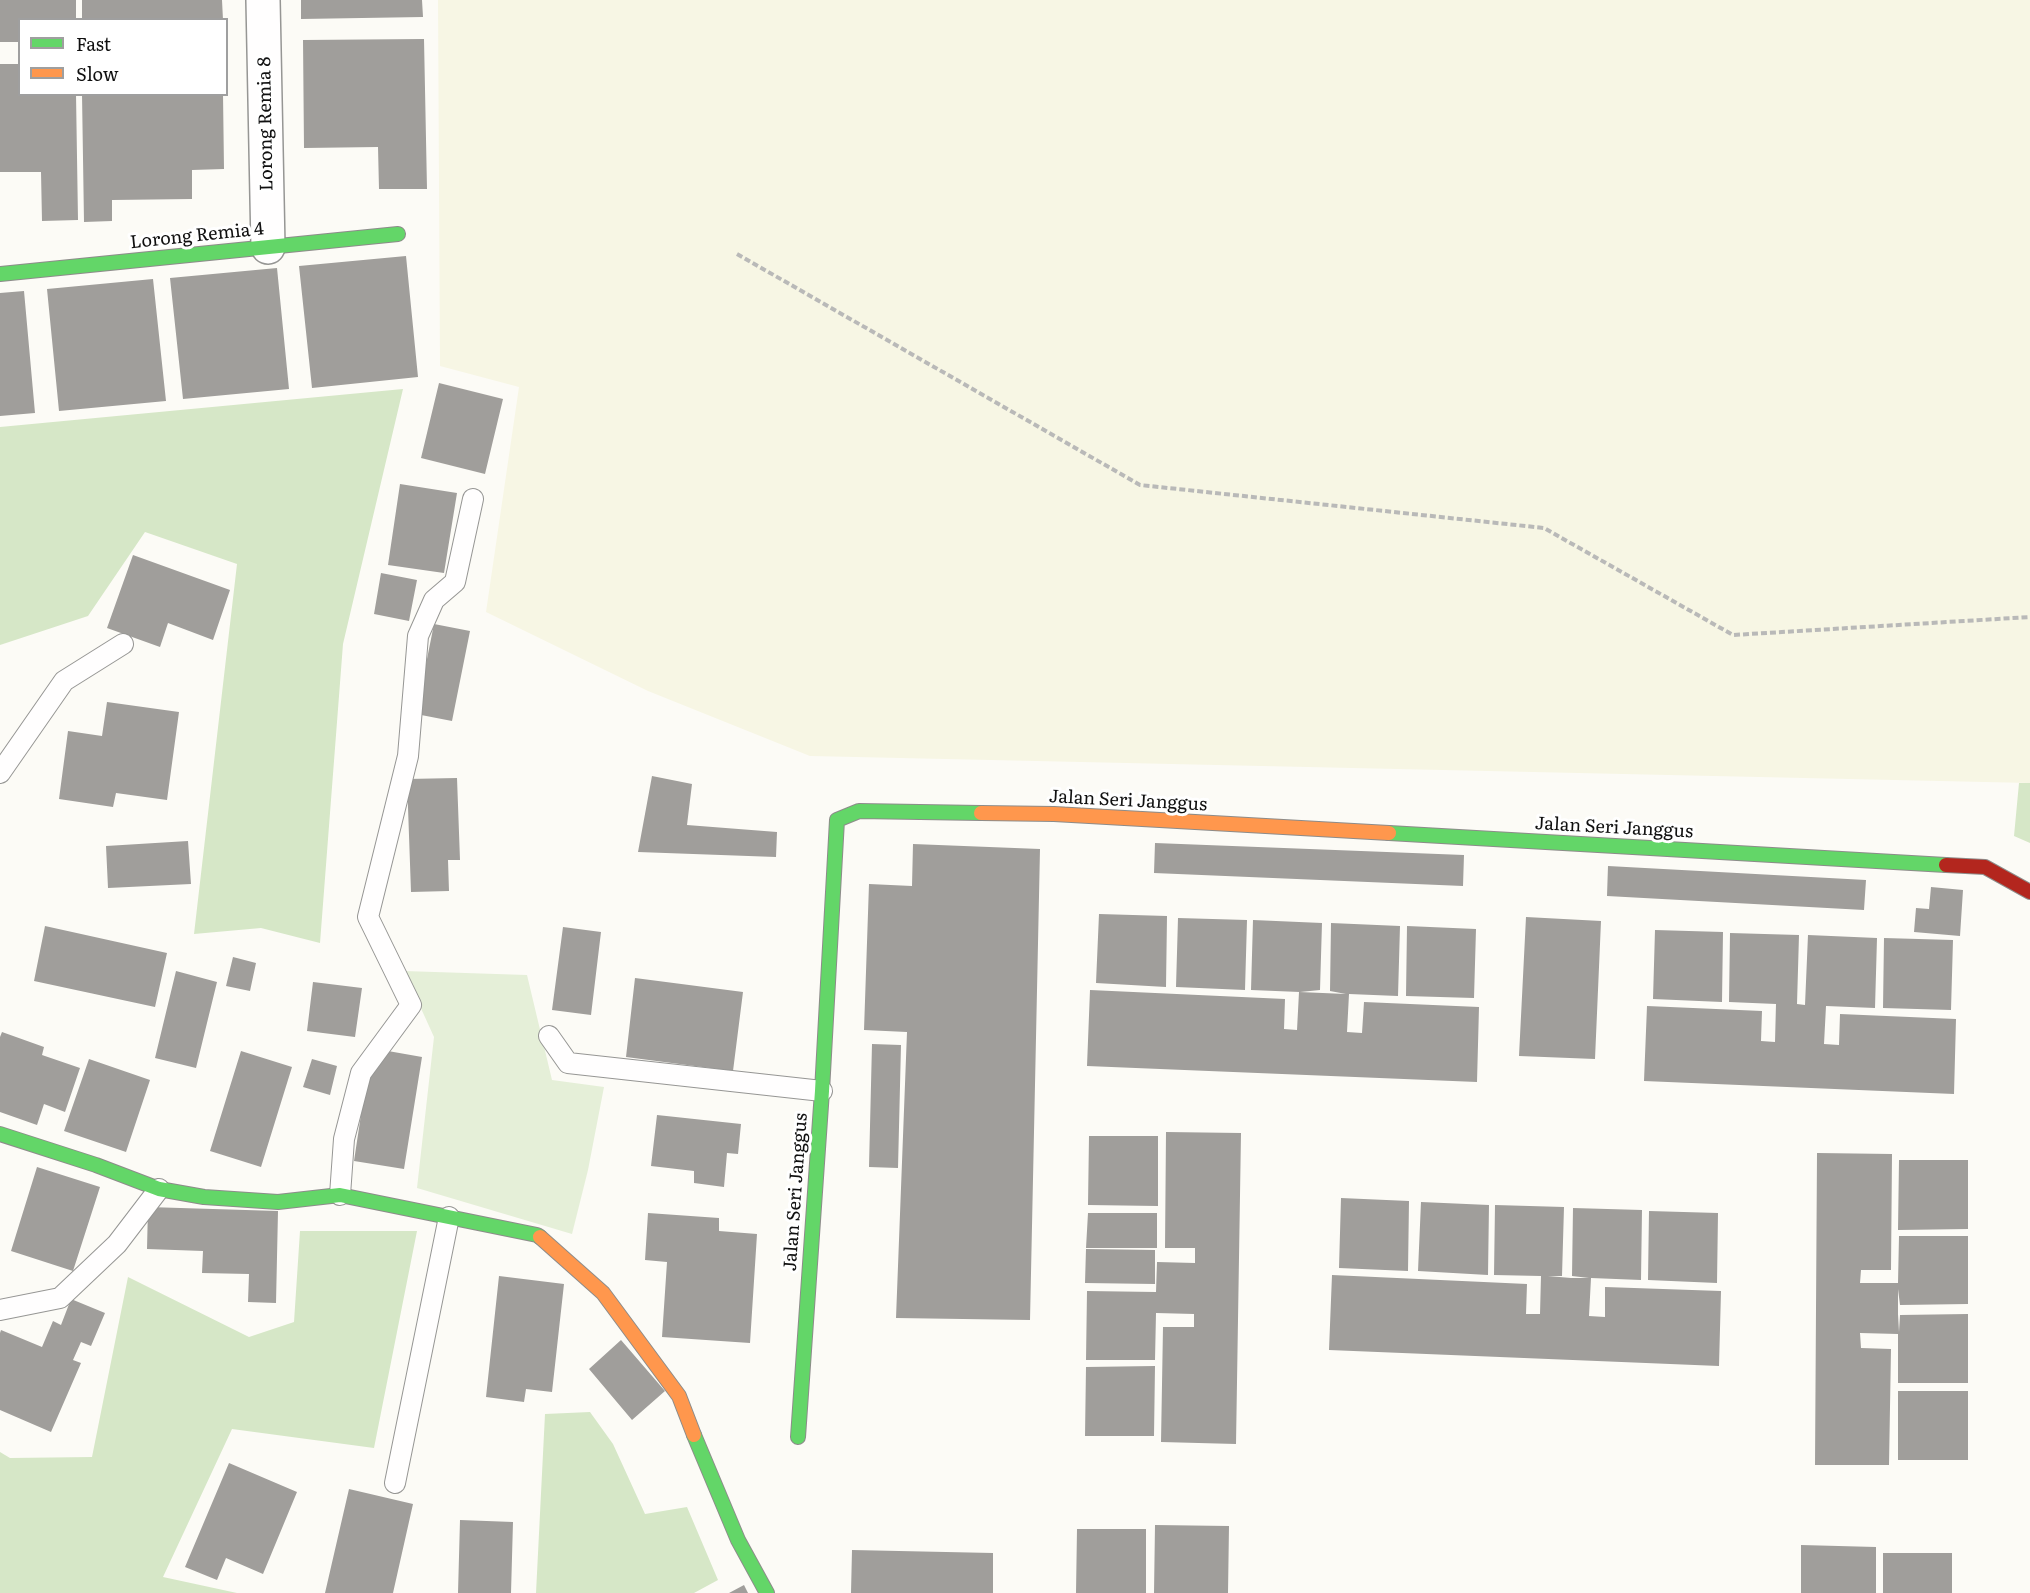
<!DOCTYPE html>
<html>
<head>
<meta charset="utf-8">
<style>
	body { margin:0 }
	#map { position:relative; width:2030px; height:1593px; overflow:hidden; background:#fcfbf6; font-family:Literata,serif }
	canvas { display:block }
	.legend { position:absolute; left:18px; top:18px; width:210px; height:78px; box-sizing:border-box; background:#fff; border:2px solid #9f9f9f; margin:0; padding:8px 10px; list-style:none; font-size:18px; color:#101010 }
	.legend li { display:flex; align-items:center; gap:12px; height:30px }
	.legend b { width:30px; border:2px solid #9f9f9f }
</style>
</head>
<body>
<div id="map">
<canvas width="2030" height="1593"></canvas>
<ul class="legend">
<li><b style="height:8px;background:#63d668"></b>Fast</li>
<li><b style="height:8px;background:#ff974d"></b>Slow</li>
</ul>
</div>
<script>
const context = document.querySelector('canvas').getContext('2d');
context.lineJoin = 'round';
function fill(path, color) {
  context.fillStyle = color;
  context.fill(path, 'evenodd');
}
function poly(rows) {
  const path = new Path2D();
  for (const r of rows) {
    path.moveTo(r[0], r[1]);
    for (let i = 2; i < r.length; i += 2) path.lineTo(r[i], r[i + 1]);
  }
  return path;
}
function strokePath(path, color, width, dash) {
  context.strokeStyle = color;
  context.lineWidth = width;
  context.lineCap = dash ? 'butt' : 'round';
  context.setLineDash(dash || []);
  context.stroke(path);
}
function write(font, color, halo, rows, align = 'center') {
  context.font = font + ' Literata,serif';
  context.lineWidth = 6;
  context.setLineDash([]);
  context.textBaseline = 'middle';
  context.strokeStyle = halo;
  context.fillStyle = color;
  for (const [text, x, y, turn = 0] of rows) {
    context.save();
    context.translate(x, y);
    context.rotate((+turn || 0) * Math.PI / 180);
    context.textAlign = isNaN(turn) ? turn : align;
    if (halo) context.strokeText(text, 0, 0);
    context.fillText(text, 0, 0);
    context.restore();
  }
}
fill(poly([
	[438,0,2030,0,2030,783,810,756,648,691,486,612,519,387,440,366]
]), '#f7f6e4');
fill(poly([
	[404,971,527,975,552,1080,604,1087,588,1170,572,1234,417,1188,434,1037]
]), '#e5efd8');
fill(poly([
	[403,389,343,644,320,943,261,928,194,934,237,564,145,532,88,616,0,645,0,427],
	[2019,783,2030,783,2030,843,2014,836],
	[300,1231,417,1231,374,1448,232,1429,163,1577,237,1593,0,1593,0,1452,10,1458,92,1457,128,1277,249,1337,294,1322],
	[590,1412,613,1444,645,1514,687,1507,718,1580,694,1593,536,1593,545,1414]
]), '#d6e7c7');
fill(poly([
	[0,0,76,0,76,20,20,20,20,42,0,42],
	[82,0,222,0,223,20,82,20],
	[301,0,422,0,423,17,301,19],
	[424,39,427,189,379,189,378,147,304,148,303,40],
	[0,64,20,64,20,94,76,94,78,220,42,221,41,172,0,172],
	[82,94,223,94,224,169,192,170,192,199,112,200,112,221,84,222],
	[406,256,418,377,312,388,299,266],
	[277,268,289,389,183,399,170,278],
	[153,279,166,401,59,411,47,289],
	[24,291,35,413,0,416,0,293],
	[439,383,503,399,485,474,421,458],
	[400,484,457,493,444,573,388,565],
	[133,555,230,590,213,640,168,623,160,647,107,628],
	[381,573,417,580,409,621,374,614],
	[434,624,470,631,452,721,416,714],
	[107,702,179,712,167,800,116,793,113,807,59,799,68,731,102,736],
	[652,776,692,784,687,825,777,832,776,857,638,852],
	[457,778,460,860,448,860,449,891,411,892,407,779],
	[188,841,191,884,108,888,106,846],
	[1155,843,1464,855,1463,886,1154,873],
	[913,844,1040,849,1030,1320,896,1318,907,1032,864,1030,869,884,912,886],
	[1608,866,1866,880,1864,910,1607,896],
	[1931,887,1963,890,1960,936,1914,932,1916,908,1929,909],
	[1099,914,1167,916,1166,987,1096,983],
	[1526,917,1601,921,1595,1059,1519,1056],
	[1178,918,1247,920,1245,990,1176,987],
	[1253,920,1322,923,1320,990,1300,992,1251,990],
	[1331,923,1400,926,1398,996,1349,994,1347,1032,1362,1033,1364,1002,1479,1007,1477,1082,1087,1066,1090,990,1285,999,1284,1029,1297,1030,1299,992,1346,994,1330,991],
	[45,926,167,953,155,1007,34,981],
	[1407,926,1476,929,1474,998,1406,996],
	[563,927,601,932,591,1015,552,1010],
	[1655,930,1723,932,1722,1002,1653,999],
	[1730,933,1799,935,1797,1004,1805,1005,1808,935,1877,938,1875,1008,1826,1006,1824,1044,1839,1045,1840,1014,1956,1019,1954,1094,1644,1081,1647,1006,1762,1011,1761,1041,1775,1042,1776,1004,1729,1002],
	[1884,938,1953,940,1951,1010,1883,1008],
	[233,957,256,963,250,991,226,986],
	[176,971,217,982,196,1068,155,1058],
	[635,978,743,992,733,1071,626,1057],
	[313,982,362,988,355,1037,307,1031],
	[2,1032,44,1047,42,1055,80,1068,65,1112,44,1104,37,1125,0,1112,0,1037],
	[872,1044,901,1045,898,1168,869,1167],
	[241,1051,292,1067,261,1167,210,1151],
	[388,1051,422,1057,404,1169,354,1161,367,1075],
	[89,1059,150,1080,126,1152,64,1131],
	[312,1059,337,1066,330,1095,303,1087],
	[657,1115,741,1124,738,1154,727,1153,724,1187,694,1183,694,1171,651,1166],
	[1166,1132,1241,1133,1236,1444,1161,1442,1163,1327,1194,1327,1194,1314,1156,1313,1155,1360,1086,1360,1087,1291,1156,1292,1157,1262,1195,1263,1195,1248,1165,1248],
	[1089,1136,1158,1136,1158,1206,1088,1205],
	[1817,1153,1892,1154,1891,1270,1861,1270,1860,1283,1898,1283,1899,1236,1968,1236,1968,1304,1900,1305,1898,1289,1898,1314,1899,1332,1900,1315,1968,1314,1968,1383,1898,1383,1898,1334,1860,1333,1861,1348,1891,1349,1889,1465,1815,1465],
	[1899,1160,1968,1160,1968,1229,1898,1230],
	[37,1167,100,1187,73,1271,11,1251],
	[1341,1198,1409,1201,1408,1271,1339,1268],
	[1421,1202,1489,1205,1488,1275,1418,1271],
	[1495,1205,1564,1207,1562,1276,1548,1276,1571,1278,1589,1278,1572,1276,1573,1208,1642,1210,1641,1280,1591,1278,1589,1316,1605,1317,1605,1287,1721,1291,1719,1366,1329,1350,1332,1275,1527,1284,1526,1314,1540,1314,1541,1276,1494,1275],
	[148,1207,278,1211,276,1303,248,1302,249,1274,202,1273,203,1251,147,1249],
	[1649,1211,1718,1213,1717,1283,1648,1280],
	[648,1213,719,1218,719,1231,757,1234,750,1343,662,1337,667,1262,645,1260],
	[1088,1213,1157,1213,1157,1248,1086,1248],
	[1086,1249,1155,1250,1155,1284,1085,1283],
	[499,1276,564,1284,552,1392,526,1389,524,1402,486,1397],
	[71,1299,105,1313,91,1346,81,1342,73,1360,81,1363,51,1432,0,1410,0,1333,1,1330,42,1347,53,1321,61,1325],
	[621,1340,665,1391,632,1420,589,1369],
	[1155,1366,1154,1436,1085,1436,1086,1367],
	[1898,1391,1968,1391,1968,1460,1898,1460],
	[229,1463,297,1492,263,1574,226,1558,217,1580,185,1567],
	[349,1489,413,1504,393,1593,325,1593],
	[460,1520,513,1522,511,1593,458,1593],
	[1155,1525,1229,1526,1228,1593,1154,1593],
	[1077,1529,1146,1529,1146,1593,1076,1593],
	[1801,1545,1876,1547,1876,1593,1801,1593],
	[852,1550,993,1553,993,1593,851,1593],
	[1883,1553,1952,1553,1952,1593,1883,1593],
	[744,1585,748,1593,729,1593]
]), '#a09e9b');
const lane = poly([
	[0,773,64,681,123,644],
	[549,1036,568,1063,822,1091],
	[340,1195,344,1139,361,1073,411,1005,368,917,408,756,418,636,434,600,455,582,473,499],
	[0,1310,60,1298,117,1244,159,1189],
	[395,1483,449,1217]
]);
const street = poly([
	[263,0,268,247]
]);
const fast = poly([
	[0,274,398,234],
	[1389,833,1946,865],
	[0,1134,96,1165,159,1189,204,1197,278,1202,340,1195,537,1235,540,1237],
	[694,1435,738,1540,767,1593],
	[798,1437,822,1091,837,820,859,811,981,813]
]);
const slow = poly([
	[981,813,1054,814,1389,833],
	[540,1237,603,1293,679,1396,694,1435]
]);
const jam = poly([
	[1946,865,1985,867,2030,892]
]);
strokePath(lane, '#969694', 22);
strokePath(street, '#969694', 36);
strokePath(fast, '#8d8c8a', 16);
strokePath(slow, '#8d8c8a', 16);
strokePath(jam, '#8d8c8a', 16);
strokePath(poly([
	[737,254,1140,485,1544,528,1733,635,2030,617]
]), '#b9b9b8', 4, [6, 3]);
strokePath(lane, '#fffefe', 20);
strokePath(street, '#fffefe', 33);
strokePath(fast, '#63d668', 14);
strokePath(slow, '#ff974d', 14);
strokePath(jam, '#b3261e', 14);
write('18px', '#101010', '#fff', [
	["Lorong Remia 8",266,124,-91],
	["Lorong Remia 4",197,236,-6],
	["Jalan Seri Janggus",1128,801,3],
	["Jalan Seri Janggus",1614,828,3],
	["Jalan Seri Janggus",796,1192,-86]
]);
</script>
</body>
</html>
